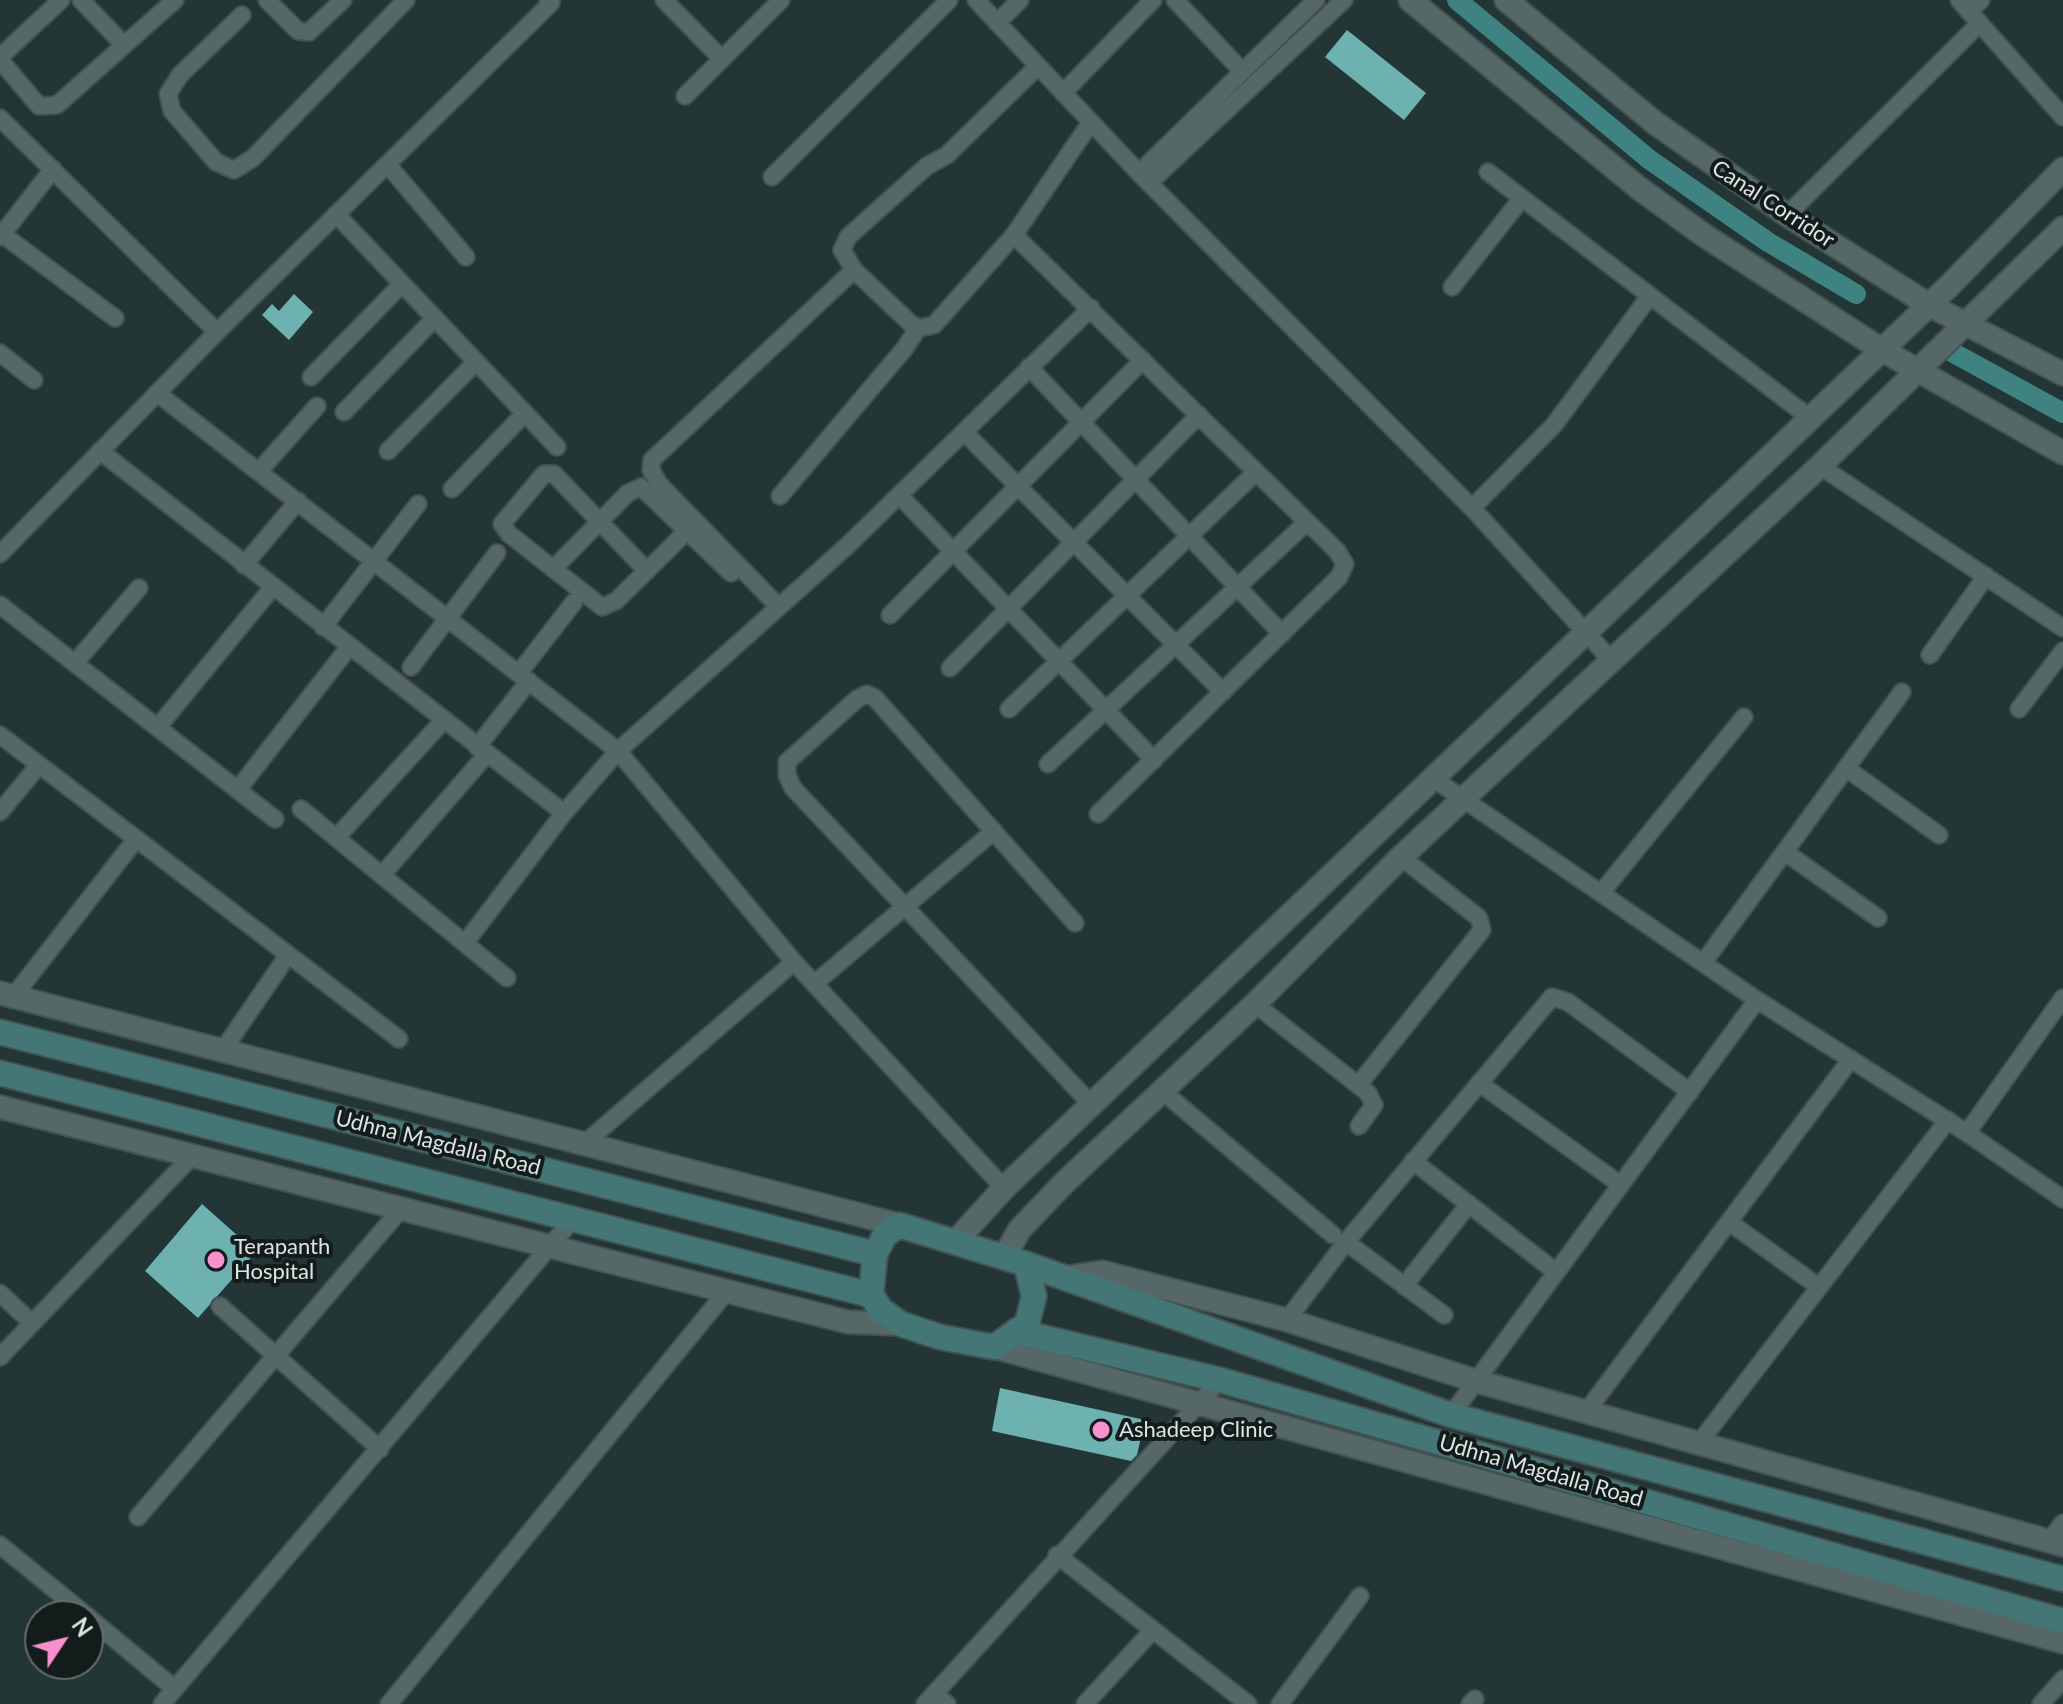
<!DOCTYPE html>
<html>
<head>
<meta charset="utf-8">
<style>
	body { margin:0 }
	#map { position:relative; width:2063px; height:1704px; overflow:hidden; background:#243535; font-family:Lato,sans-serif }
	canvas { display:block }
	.north { position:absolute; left:24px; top:1600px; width:80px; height:80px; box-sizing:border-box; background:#141b1b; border:2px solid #636c6b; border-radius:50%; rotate:55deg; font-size:22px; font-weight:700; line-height:32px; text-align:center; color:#dae5e4 }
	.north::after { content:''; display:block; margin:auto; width:28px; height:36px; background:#f790cd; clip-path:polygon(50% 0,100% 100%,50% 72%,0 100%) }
</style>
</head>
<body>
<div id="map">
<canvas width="2063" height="1704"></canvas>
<div class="north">N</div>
</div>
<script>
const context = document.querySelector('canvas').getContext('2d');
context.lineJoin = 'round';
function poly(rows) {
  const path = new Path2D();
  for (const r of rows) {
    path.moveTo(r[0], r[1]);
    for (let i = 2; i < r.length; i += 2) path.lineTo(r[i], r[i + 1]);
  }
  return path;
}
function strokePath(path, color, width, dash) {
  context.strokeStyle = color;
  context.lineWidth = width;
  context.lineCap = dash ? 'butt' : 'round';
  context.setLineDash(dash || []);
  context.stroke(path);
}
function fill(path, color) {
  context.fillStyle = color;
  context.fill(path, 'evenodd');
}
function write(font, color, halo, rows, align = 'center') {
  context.font = font + ' Lato,sans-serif';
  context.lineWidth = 8;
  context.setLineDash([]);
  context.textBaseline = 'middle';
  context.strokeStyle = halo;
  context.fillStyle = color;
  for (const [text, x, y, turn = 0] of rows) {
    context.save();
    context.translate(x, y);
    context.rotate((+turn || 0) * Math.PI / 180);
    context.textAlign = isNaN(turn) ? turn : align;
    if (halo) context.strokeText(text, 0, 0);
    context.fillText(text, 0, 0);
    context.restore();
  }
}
strokePath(poly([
	[1457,0,1650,160,1768,242,1856,294],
	[1950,351,2063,413]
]), '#3e8382', 20);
fill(poly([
	[1347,30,1426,93,1404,120,1325,57],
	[294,294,313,312,289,340,262,315,272,304,279,311],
	[202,1204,256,1252,198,1318,145,1271],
	[1000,1388,1145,1420,1137,1455,1131,1461,992,1431]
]), '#6db2b1');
const minor = poly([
	[81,0,124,45],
	[267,0,298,31,309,32,343,0],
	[664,0,722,59],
	[976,0,1139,173,1472,508,1611,660],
	[1175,0,1242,71],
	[1959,0,2063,117],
	[1969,12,1981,0],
	[242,15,180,75,168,94,172,111,216,162,234,170,253,158,406,0],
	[997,23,1020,0],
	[0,57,61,0],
	[0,60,39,106,57,105,175,0],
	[1037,67,947,155,927,166,848,237,842,250,854,270,910,323,918,328,934,325,1014,235,1091,122],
	[1063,93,1153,0],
	[685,96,781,0],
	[0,118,217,332],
	[387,164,466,257],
	[1488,172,1810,418],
	[1139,173,1316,0],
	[772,177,949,0],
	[1149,183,1344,0],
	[336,214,557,447],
	[1787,215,1980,23],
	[2,234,115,318],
	[1014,235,1337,551,1345,564,1339,577,1098,814],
	[0,237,53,169],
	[1452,287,1522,198],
	[0,353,34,380],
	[1029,367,1282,634],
	[311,377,402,284],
	[157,393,618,751,794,962,1004,1188],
	[344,412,435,318],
	[964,432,1223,692],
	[100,451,564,813],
	[388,451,476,362],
	[1820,466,2063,628],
	[259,471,317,406],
	[452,489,525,413],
	[899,495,1154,760],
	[780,496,905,348,918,328],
	[1472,508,1554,425,1649,297],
	[0,554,217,332,551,3,548,0],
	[244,565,298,501],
	[553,569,628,493,641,487,731,573],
	[647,571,554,474,544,474,502,524,509,534,602,607,616,601,687,531],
	[0,605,275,819],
	[779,607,659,484,651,470,652,460,854,270],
	[890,615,1143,360],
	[323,627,418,504],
	[1930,655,1986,576],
	[75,663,139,588],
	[411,667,497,553],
	[950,668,1199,415],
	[519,673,574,602],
	[1009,709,1256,472],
	[2019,709,2063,651],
	[158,727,272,588],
	[0,735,399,1039],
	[477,747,529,681],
	[1048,764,1307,522],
	[1846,768,1939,835],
	[1434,779,1757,1000,1967,1133,2063,998],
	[239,788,349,647],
	[301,809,507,978],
	[0,812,39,765],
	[336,838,443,721],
	[1785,852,1878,918],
	[382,875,487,754],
	[1601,893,1744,717],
	[1075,923,875,698,867,694,857,699,787,762,787,775,793,788,1092,1105],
	[465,943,564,813,618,751,847,546,1091,308],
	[1703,963,1902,692],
	[814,984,994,831],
	[13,997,136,839],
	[1255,1004,1368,1093,1374,1105,1359,1126],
	[223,1050,288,955],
	[1479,1083,1621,1185],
	[1359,1084,1482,930,1479,918,1401,857],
	[1161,1090,1333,1235],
	[1967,1133,2063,1199],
	[585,1143,794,962],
	[1413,1161,1556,1272],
	[1729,1222,1819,1287],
	[1346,1242,1444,1315],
	[1404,1286,1469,1204],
	[0,1293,32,1323],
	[220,1306,380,1449],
	[1287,1320,1346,1242,1552,997,1568,1002,1690,1092],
	[0,1357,192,1156],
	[1586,1412,1851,1059],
	[1451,1415,1757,1000],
	[1699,1443,1948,1120],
	[138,1517,401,1209],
	[2049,1541,2063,1523],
	[0,1545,87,1616],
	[1057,1555,1248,1704],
	[88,1617,175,1689],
	[934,1694,947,1704],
	[162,1704,573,1219],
	[389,1704,727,1291],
	[925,1704,1220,1380],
	[1085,1704,1153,1630],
	[1280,1704,1360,1596],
	[1470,1704,1475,1699],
	[2041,1704,2063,1679]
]);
const tertiary = poly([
	[1410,0,1640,189,1705,236,1882,350,2063,453],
	[1506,0,1655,123,1787,215,1929,305,2063,374],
	[0,993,899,1225],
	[0,1107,848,1322,901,1324],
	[956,1241,1004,1188,1950,285,2063,169],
	[1004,1257,1020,1229,1064,1183,1255,1004,1401,857,1820,466,2063,228],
	[1063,1278,1102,1272,1287,1320,1476,1381,2063,1545],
	[994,1347,2063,1642]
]);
const secondary = poly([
	[0,1032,875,1254],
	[0,1073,871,1295],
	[899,1225,1026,1264,1034,1296,1027,1324,994,1347,940,1337,901,1324,881,1310,871,1295,875,1254,885,1235,899,1225],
	[1026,1264,1451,1415,2063,1579],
	[1016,1331,1220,1380,2063,1621]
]);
strokePath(minor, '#425151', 20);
strokePath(tertiary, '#425151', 26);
strokePath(secondary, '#425151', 28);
strokePath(minor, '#556867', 16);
strokePath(tertiary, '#556867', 22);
strokePath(secondary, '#457676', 24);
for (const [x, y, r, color] of [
	[216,1260,10,"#f790cd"],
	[1101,1430,10,"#f790cd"]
]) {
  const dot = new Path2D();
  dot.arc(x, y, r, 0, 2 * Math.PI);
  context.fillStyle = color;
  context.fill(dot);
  strokePath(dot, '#141b1b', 3);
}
write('22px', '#dae5e4', '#141b1b', [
	["Canal Corridor",1773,204,33],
	["Udhna Magdalla Road",438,1143,14],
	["Udhna Magdalla Road",1541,1471,16]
]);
write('22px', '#dae5e4', '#141b1b', [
	["Terapanth",234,1247],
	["Hospital",234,1272],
	["Ashadeep Clinic",1119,1430]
], 'left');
</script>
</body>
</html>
